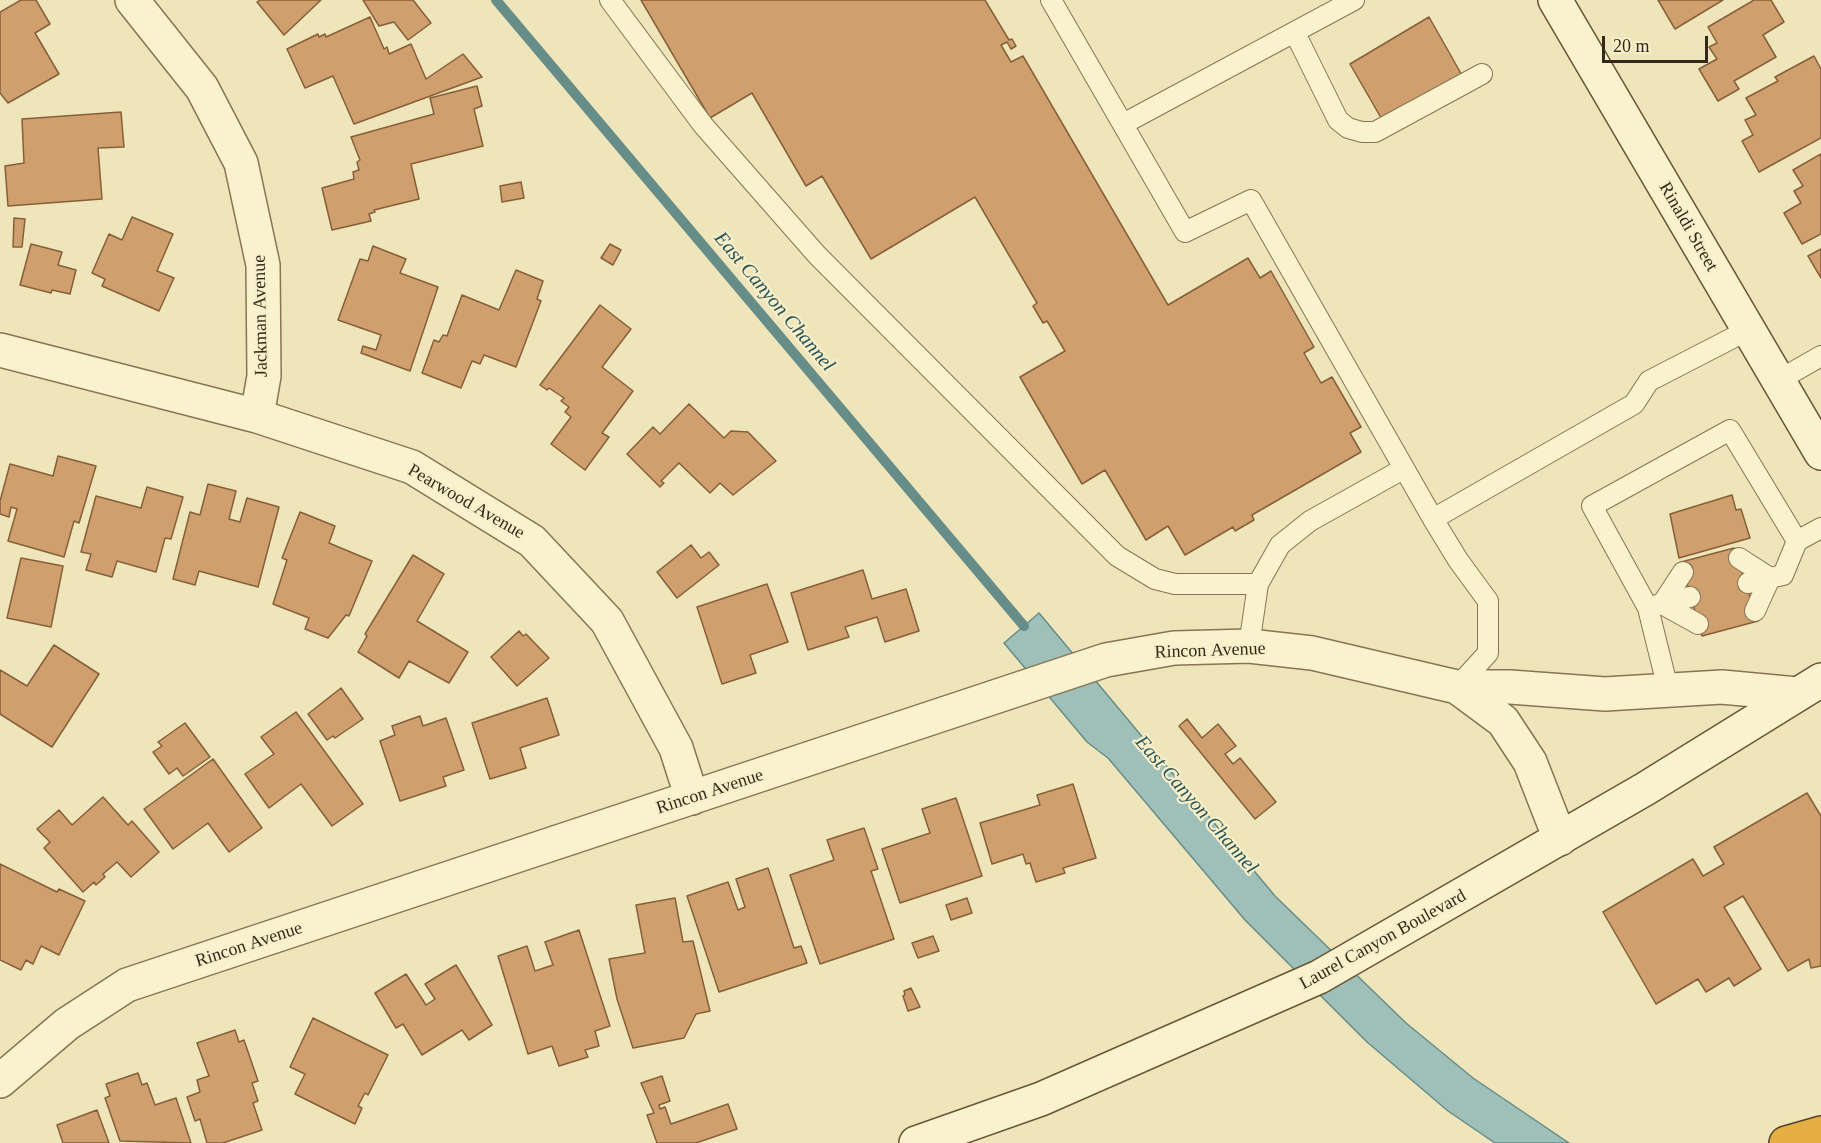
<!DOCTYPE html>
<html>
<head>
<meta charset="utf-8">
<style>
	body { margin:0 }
	#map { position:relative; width:1821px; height:1143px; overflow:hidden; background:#efe5ba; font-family:Georgia,serif }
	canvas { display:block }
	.scale { position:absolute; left:1602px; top:36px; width:106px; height:27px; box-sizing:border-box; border:3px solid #34291a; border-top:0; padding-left:8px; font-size:18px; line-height:21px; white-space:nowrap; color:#34291a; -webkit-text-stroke:4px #f7eeca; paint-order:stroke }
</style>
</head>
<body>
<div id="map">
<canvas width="1821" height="1143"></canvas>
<div class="scale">20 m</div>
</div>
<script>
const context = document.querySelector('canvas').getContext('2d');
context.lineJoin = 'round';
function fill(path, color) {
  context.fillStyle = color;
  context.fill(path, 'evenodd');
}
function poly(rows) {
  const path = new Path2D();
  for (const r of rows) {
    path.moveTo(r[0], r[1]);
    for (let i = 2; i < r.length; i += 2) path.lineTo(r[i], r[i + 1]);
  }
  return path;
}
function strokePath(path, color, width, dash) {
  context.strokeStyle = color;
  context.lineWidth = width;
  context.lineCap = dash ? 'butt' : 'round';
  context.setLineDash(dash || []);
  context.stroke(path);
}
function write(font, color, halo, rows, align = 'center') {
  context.font = font + ' Georgia,serif';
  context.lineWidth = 4.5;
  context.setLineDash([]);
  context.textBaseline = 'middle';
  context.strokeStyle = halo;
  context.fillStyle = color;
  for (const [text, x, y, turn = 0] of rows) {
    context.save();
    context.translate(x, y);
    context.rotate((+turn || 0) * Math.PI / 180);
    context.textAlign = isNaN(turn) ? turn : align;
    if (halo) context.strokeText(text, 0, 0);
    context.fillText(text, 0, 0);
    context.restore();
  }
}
const water = poly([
	[1039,613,1275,896,1406,1023,1473,1078,1569,1143,1495,1143,1448,1111,1367,1042,1245,920,1108,758,1087,742,1004,643,1039,613]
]);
fill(water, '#9fbfb9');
strokePath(water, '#668d87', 1.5);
strokePath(poly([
	[496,0,1024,626]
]), '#668d87', 10);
const building = poly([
	[21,0,36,0,50,24,35,33,59,74,8,103,0,93,0,12,21,0],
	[260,0,321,0,284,35,257,2,260,0],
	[363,0,413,0,431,23,408,40,394,22,379,26,363,0],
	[641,0,985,0,1009,40,1012,39,1016,46,1011,49,1007,42,1001,45,1011,62,1023,56,1168,305,1248,258,1260,278,1271,271,1314,347,1304,353,1321,383,1332,377,1361,427,1350,433,1361,452,1252,515,1254,520,1235,531,1233,527,1185,555,1168,526,1146,540,1105,470,1082,484,1020,377,1065,351,1047,321,1043,323,1033,306,1037,303,975,197,871,259,822,176,806,186,752,93,710,118,641,0],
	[1658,0,1723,0,1675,29,1658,0],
	[1754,0,1771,0,1784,22,1763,35,1776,57,1734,81,1739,89,1718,101,1699,69,1717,59,1709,47,1717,43,1708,27,1754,0],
	[370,17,384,49,387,47,389,54,411,44,426,79,463,54,482,77,354,124,333,76,305,88,287,49,318,34,319,37,325,34,326,37,370,17],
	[1429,17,1463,77,1384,123,1350,64,1429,17],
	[1814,56,1821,69,1821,138,1759,172,1742,141,1753,135,1745,120,1756,115,1746,98,1778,81,1775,77,1814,56],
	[477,86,482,106,474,109,483,146,411,164,419,199,374,210,375,212,369,214,371,221,332,230,322,188,354,179,353,172,359,170,357,162,360,160,351,137,434,114,430,98,477,86],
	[121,112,124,147,98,148,102,199,8,206,5,166,24,163,22,119,121,112],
	[1821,154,1821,234,1802,244,1784,213,1801,203,1794,191,1803,186,1793,170,1821,154],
	[521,182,524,198,502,202,500,186,521,182],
	[132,217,173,234,157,271,174,278,159,311,102,286,105,279,92,273,109,234,122,240,132,217],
	[14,218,25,219,22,247,13,247,14,218],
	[31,244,62,252,58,265,76,270,70,294,52,290,51,293,20,285,31,244],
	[610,244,621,250,613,265,601,258,610,244],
	[373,246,406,259,400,273,438,287,410,371,361,353,363,346,376,350,381,335,338,320,360,259,368,261,373,246],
	[1821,249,1821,278,1808,256,1821,249],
	[516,270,543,281,537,299,541,301,516,367,484,355,480,364,472,361,461,388,422,373,434,340,439,342,443,335,447,336,462,295,499,310,516,270],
	[600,305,631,329,602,367,633,391,602,433,609,437,585,470,551,444,571,417,565,412,569,407,561,401,564,398,549,388,547,390,540,385,600,305],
	[689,404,724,438,731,431,748,432,776,461,733,495,720,483,710,493,679,463,661,481,664,483,660,487,627,454,653,427,660,434,689,404],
	[58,456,96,466,79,523,74,521,64,557,8,541,17,509,11,507,9,517,0,514,0,501,10,464,53,476,58,456],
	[208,484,236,491,229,519,240,522,247,498,279,507,258,587,199,571,195,585,173,579,190,512,200,515,208,484],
	[147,487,183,497,171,539,165,538,156,572,117,561,112,577,86,570,91,554,81,552,96,496,141,508,147,487],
	[1732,495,1736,510,1741,509,1750,538,1679,558,1670,514,1732,495],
	[300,512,335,526,329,543,372,561,349,616,346,615,328,638,305,629,309,618,273,604,287,560,282,558,300,512],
	[691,545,701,558,709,552,719,565,677,598,657,572,691,545],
	[1734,548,1758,621,1702,636,1681,562,1734,548],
	[413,555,444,574,417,621,468,652,449,683,409,661,399,678,358,652,367,636,365,634,413,555],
	[21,558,63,566,51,627,7,618,21,558],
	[863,570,872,599,906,589,919,631,885,642,877,617,845,627,849,637,808,650,791,593,863,570],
	[767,584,788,642,750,655,756,673,722,684,697,607,767,584],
	[519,631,523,636,526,634,549,658,517,686,491,657,519,631],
	[54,645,99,674,52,747,0,714,0,670,27,686,54,645],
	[341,688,363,719,335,738,333,736,327,740,308,714,341,688],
	[547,698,559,735,520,748,526,768,490,779,472,723,547,698],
	[296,712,363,804,332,826,301,784,269,808,245,774,274,754,261,737,296,712],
	[420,716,423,726,446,718,464,770,443,777,446,786,400,801,380,741,395,735,392,726,420,716],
	[1187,719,1202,738,1218,724,1236,746,1225,754,1233,764,1240,758,1276,802,1255,819,1179,726,1187,719],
	[185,723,210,757,183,776,177,768,169,774,153,752,162,746,158,742,185,723],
	[213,759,262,828,229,852,208,823,173,849,144,809,213,759],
	[1073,784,1096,858,1063,868,1065,873,1036,882,1030,863,1026,864,1023,854,992,864,980,823,1040,805,1037,795,1073,784],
	[1807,793,1821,816,1821,966,1811,968,1809,959,1788,971,1743,896,1724,907,1761,969,1734,986,1729,978,1706,992,1698,979,1656,1004,1603,912,1693,859,1703,876,1724,864,1714,847,1807,793],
	[103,797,128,825,132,821,159,852,131,877,117,862,103,874,105,877,96,885,94,882,83,892,44,848,50,842,37,829,59,810,72,825,103,797],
	[956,798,982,876,900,903,882,849,930,833,922,809,956,798],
	[864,828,878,869,871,871,894,939,820,964,790,875,834,860,827,840,864,828],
	[0,864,57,892,59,889,85,901,59,955,41,946,33,964,26,960,21,970,0,960,0,864],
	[768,868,794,948,801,946,807,963,719,992,687,896,728,882,738,910,745,907,736,879,768,868],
	[675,898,683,942,693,941,710,1011,696,1014,684,1038,633,1048,617,999,609,959,645,953,636,905,675,898],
	[967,898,972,913,951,920,946,905,967,898],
	[579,930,610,1026,595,1031,599,1046,585,1050,588,1057,559,1066,552,1046,528,1054,498,956,527,946,535,971,553,965,545,942,579,930],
	[933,936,939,951,918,958,912,943,933,936],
	[456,965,492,1025,469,1040,462,1030,422,1055,403,1024,396,1028,375,993,406,974,426,1005,435,999,425,984,456,965],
	[911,988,920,1007,908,1011,903,996,905,995,904,991,911,988],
	[313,1018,388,1055,368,1095,365,1093,358,1106,362,1108,355,1124,295,1094,305,1074,290,1067,313,1018],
	[235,1030,239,1042,244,1040,258,1081,252,1083,258,1101,253,1103,262,1130,223,1143,207,1143,200,1119,195,1121,187,1097,200,1092,197,1080,209,1076,197,1043,235,1030],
	[138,1073,142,1085,147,1083,155,1105,176,1098,191,1143,120,1141,105,1098,110,1096,106,1084,138,1073],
	[662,1076,670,1101,659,1105,660,1109,665,1107,671,1124,728,1104,737,1129,696,1143,657,1143,647,1115,654,1113,641,1083,662,1076],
	[97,1110,109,1143,63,1143,57,1125,97,1110]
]);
fill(building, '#cfa06e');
strokePath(building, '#865f39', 1.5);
const service = poly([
	[610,0,703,125,817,255,1117,556,1155,579,1175,584,1258,584],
	[1051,0,1185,232,1251,200,1433,519,1634,404,1649,381,1748,330],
	[1295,33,1338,120,1348,128,1362,132,1375,132,1482,74],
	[1123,124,1354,0],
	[1779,380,1821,356],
	[1433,519,1458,560,1488,601,1488,653,1457,687],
	[1739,558,1770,578,1755,611],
	[1683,572,1662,604,1698,624],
	[1748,583,1783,575,1797,541],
	[1657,605,1690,597],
	[1249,646,1258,584,1280,545,1310,521,1403,469],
	[1668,689,1648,608,1592,506,1730,430,1797,541,1821,528]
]);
const minor = poly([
	[132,0,202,88,241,163,263,265,264,376,257,416],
	[0,350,257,416,412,467,532,541,607,621,676,748,692,798],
	[1457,687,1503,721,1530,762,1560,839],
	[0,1081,67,1024,127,985,1106,660,1174,648,1249,646,1312,653,1457,687,1510,687,1605,694,1722,687,1797,694]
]);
const secondary = poly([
	[1555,0,1821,453],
	[916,1143,1041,1099,1319,977,1645,789,1821,680]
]);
const motorway = poly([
	[1786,1143,1821,1133]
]);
strokePath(service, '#867454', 22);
strokePath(minor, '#867454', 36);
strokePath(secondary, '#685537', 36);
strokePath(motorway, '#534129', 36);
strokePath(service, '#faf1cd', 20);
strokePath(minor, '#faf1cd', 33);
strokePath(secondary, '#faf1cd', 33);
strokePath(motorway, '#e5af44', 33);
write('18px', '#34291a', '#f7eeca', [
	["Rinaldi Street",1688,227,60],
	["Jackman Avenue",261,316,-91],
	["Pearwood Avenue",466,502,30],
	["Rincon Avenue",1210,651,-2],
	["Rincon Avenue",710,792,-18],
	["Laurel Canyon Boulevard",1383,940,-29],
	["Rincon Avenue",249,945,-18]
]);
write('italic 20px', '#285355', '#f7eeca', [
	["East Canyon Channel",774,302,50],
	["East Canyon Channel",1196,805,49]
]);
</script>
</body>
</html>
